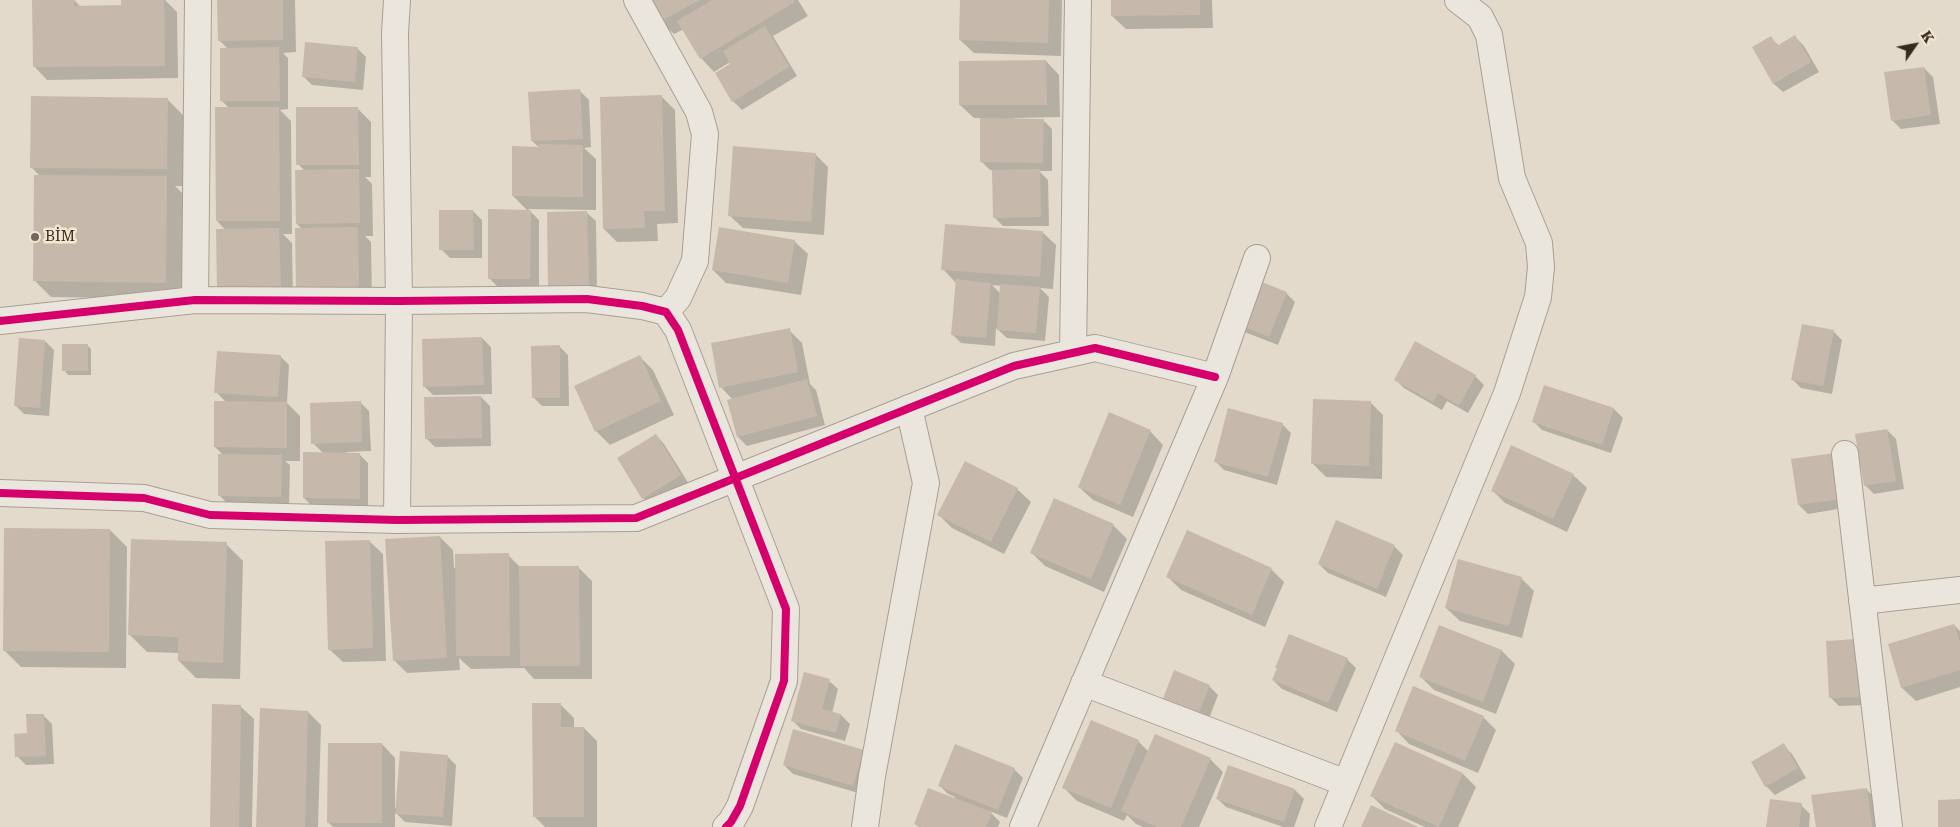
<!DOCTYPE html>
<html>
<head>
<meta charset="utf-8">
<style>
	body { margin:0 }
	#map { position:relative; width:1960px; height:827px; overflow:hidden; background:#e3dacb; font-family:"Roboto Serif",serif }
	canvas { display:block }
	.north { position:absolute; left:1890px; top:20px; width:50px; height:50px; -webkit-text-stroke:4px #f5e8d1; paint-order:stroke; rotate:57deg; font-size:14px; font-weight:700; line-height:20px; text-align:center; color:#36281d }
	.north::after { content:''; display:block; margin:auto; width:18px; height:22px; background:#36281d; clip-path:polygon(50% 0,100% 100%,50% 72%,0 100%) }
</style>
</head>
<body>
<div id="map">
<canvas width="1960" height="827"></canvas>
<div class="north">K</div>
</div>
<script>
const context = document.querySelector('canvas').getContext('2d');
context.lineJoin = 'round';
function fill(path, color) {
  context.fillStyle = color;
  context.fill(path, 'evenodd');
}
function poly(rows) {
  const path = new Path2D();
  for (const r of rows) {
    path.moveTo(r[0], r[1]);
    for (let i = 2; i < r.length; i += 2) path.lineTo(r[i], r[i + 1]);
  }
  return path;
}
function strokePath(path, color, width, dash) {
  context.strokeStyle = color;
  context.lineWidth = width;
  context.lineCap = dash ? 'butt' : 'round';
  context.setLineDash(dash || []);
  context.stroke(path);
}
function write(font, color, halo, rows, align = 'center') {
  context.font = font + ' "Roboto Serif",serif';
  context.lineWidth = 5;
  context.setLineDash([]);
  context.textBaseline = 'middle';
  context.strokeStyle = halo;
  context.fillStyle = color;
  for (const [text, x, y, turn = 0] of rows) {
    context.save();
    context.translate(x, y);
    context.rotate((+turn || 0) * Math.PI / 180);
    context.textAlign = isNaN(turn) ? turn : align;
    if (halo) context.strokeText(text, 0, 0);
    context.fillText(text, 0, 0);
    context.restore();
  }
}
fill(poly([
	[33,0,74,0,81,7,123,6,122,0,165,0,177,12,178,78,47,80,34,66],
	[218,0,295,0,296,52,283,53,288,58,288,109,280,110,291,121,292,234,283,234,292,243,293,302,217,221,229,108,222,101,228,49,219,40],
	[649,0,798,0,808,16,773,36,797,76,742,110,733,101,730,62,714,72,701,58,684,29,674,34,660,21],
	[961,0,1062,0,1061,56,974,53,960,40],
	[1112,0,1212,0,1213,28,1126,29,1112,16],
	[1795,37,1804,46,1819,72,1783,92,1774,84,1754,48,1771,38,1779,46],
	[357,48,366,57,363,90,312,85,303,76],
	[1046,61,1059,75,1060,117,1014,118,1014,120,1043,120,1052,129,1052,171,1039,171,1048,180,1049,226,1003,226,994,217,994,170,990,170,981,161,982,118,974,118,960,105],
	[1924,68,1933,77,1940,124,1901,129,1892,120],
	[580,91,589,100,591,147,584,148,596,159,596,210,528,209,539,220,539,287,498,287,489,278,528,211,513,196,540,148,532,141],
	[661,96,675,110,678,223,657,224,658,241,617,242,604,229],
	[167,99,184,116,184,186,175,186,183,194,182,299,51,297,34,280,40,176,31,167],
	[358,109,371,122,371,177,365,177,372,184,373,236,365,236,371,242,372,301,297,224,305,171,298,164],
	[815,154,828,167,824,235,743,228,729,215],
	[473,211,482,220,482,258,450,258,441,249],
	[587,213,596,221,597,295,559,295],
	[1042,232,1056,245,1053,289,1040,288,1049,297,1045,341,1007,338,996,328,995,346,961,343,952,334,956,283,943,269],
	[992,285,1002,286,1001,294],
	[794,241,808,254,801,295,726,283,713,270],
	[1286,293,1295,302,1278,345,1247,333,1238,324],
	[789,330,802,343,810,384,816,390,825,425,747,446,738,437,728,401,733,400,721,387],
	[1833,331,1842,340,1832,394,1801,388,1792,379],
	[482,338,491,347,492,394,433,395,424,386],
	[45,341,54,350,49,416,24,414,15,405],
	[87,345,91,349,91,375,68,375,64,370],
	[559,346,568,355,569,406,542,406,533,397],
	[280,356,289,365,287,403,300,416,300,461,285,461,290,465,289,505,228,504,219,495,223,455,215,447,226,402,216,392],
	[640,357,653,370,674,415,610,445,596,431,576,387],
	[1475,376,1484,385,1468,413,1447,401,1442,410,1404,388,1395,379],
	[481,397,490,406,491,446,435,447,426,438],
	[360,402,369,411,371,451,346,452,346,454,359,454,368,463,368,507,313,507,304,498,323,453,313,443],
	[1370,402,1383,415,1382,479,1326,477,1313,464],
	[1614,409,1623,418,1611,453,1542,430,1533,421],
	[1282,424,1291,433,1277,485,1224,470,1215,461],
	[1887,430,1896,439,1904,489,1874,494,1865,485],
	[1150,431,1163,445,1133,517,1093,500,1079,487],
	[656,435,664,444,689,484,652,507,643,498],
	[1834,454,1850,507,1808,514,1799,505],
	[1573,475,1587,488,1567,532,1505,503,1492,490],
	[1017,489,1031,502,1004,554,952,528,939,515],
	[1054,500,1113,525,1127,539,1104,592,1045,566,1032,553],
	[110,530,127,547,126,668,21,667,4,650],
	[440,537,453,550,454,568,508,555,521,568,578,567,592,581,592,679,534,679,524,668,471,669,459,658,460,670,407,673,394,660],
	[369,541,383,554,386,661,343,662,329,649],
	[226,544,243,561,240,679,196,678,179,661,179,653,147,652,130,635],
	[1394,546,1403,555,1386,597,1328,573,1319,564],
	[1271,569,1284,582,1265,627,1181,590,1168,577],
	[1521,578,1534,591,1522,638,1460,621,1446,608],
	[1954,625,1960,631,1960,687,1916,701,1902,688,1889,645],
	[1439,627,1502,651,1515,664,1496,714,1434,690,1421,677],
	[1289,635,1347,659,1356,668,1337,712,1282,689,1273,680,1278,669,1276,667],
	[1857,641,1868,705,1839,706,1830,697],
	[829,681,838,689,832,713,841,715,850,724,845,741,801,729,792,720],
	[1209,686,1218,695,1207,724,1172,710],
	[561,705,574,718,574,728,584,728,597,741,597,827,545,827,534,816],
	[240,706,254,719,252,827,212,827],
	[308,712,321,725,318,827,257,827],
	[43,715,52,724,54,764,26,765,17,756,28,735],
	[1483,717,1496,730,1478,773,1409,744,1396,730],
	[1138,741,1148,751,1210,759,1223,772,1199,827,1143,827,1136,824,1127,815,1124,821,1077,801,1064,788],
	[382,744,395,758,395,808,397,808,447,756,456,765,452,826,405,822,395,812,395,827,333,827,329,823],
	[1395,744,1463,774,1476,787,1458,827,1425,827,1385,809,1372,796],
	[1783,745,1792,754,1806,778,1775,795,1766,786,1753,762],
	[863,751,862,794,793,774,784,765],
	[1014,769,1023,778,1007,818,989,811,1000,822,998,827,919,827,915,824,954,799,955,797,948,794,939,785],
	[1866,789,1875,798,1879,827,1817,827],
	[1295,790,1304,799,1294,827,1283,827,1226,807,1217,798],
	[1801,805,1810,814,1809,827,1767,827]
]), '#0003');
fill(poly([
	[32,0,74,0,74,6,121,5,121,0,164,0,165,66,33,67],
	[217,0,283,0,283,40,218,41],
	[648,0,700,0,659,22],
	[712,0,794,0,795,2,700,59,677,21],
	[960,0,1049,0,1048,43,959,40],
	[1111,0,1200,0,1200,15,1111,16],
	[765,26,789,67,732,102,715,73,730,64,723,51],
	[1795,35,1811,62,1773,84,1752,47,1771,36,1777,46],
	[305,42,358,47,355,82,302,77],
	[279,47,280,101,220,101,220,48],
	[1046,60,1047,105,959,105,959,61],
	[1924,67,1931,115,1891,121,1884,72],
	[580,89,583,139,531,141,528,92],
	[662,95,665,211,644,211,645,228,603,229,600,97],
	[31,96,168,98,167,169,30,168],
	[215,107,279,107,280,221,216,221],
	[296,107,358,107,359,165,296,165],
	[980,118,1044,119,1043,163,980,162],
	[538,144,583,145,583,197,512,196,512,146,538,147],
	[733,146,816,153,811,222,728,216],
	[359,169,360,223,296,224,295,170],
	[1040,169,1041,217,993,218,992,170],
	[34,175,167,176,166,283,33,281],
	[488,209,531,210,530,279,488,279],
	[439,210,473,210,474,250,439,250],
	[587,211,589,286,548,287,547,212],
	[945,224,1043,231,1040,277,941,270],
	[358,227,359,288,296,290,295,228],
	[719,227,795,240,788,283,712,270],
	[279,228,281,290,217,291,216,229],
	[956,279,991,283,986,338,951,335],
	[1254,279,1287,292,1269,337,1237,324],
	[1000,284,1040,287,1036,333,997,330],
	[1802,324,1834,330,1823,386,1791,380],
	[790,328,798,372,719,388,711,343],
	[482,337,484,385,423,387,422,339],
	[19,338,45,340,40,408,14,406],
	[1415,341,1476,375,1459,406,1438,393,1433,402,1394,380],
	[62,344,88,344,88,371,62,371],
	[560,345,560,398,532,398,531,346],
	[217,351,281,355,278,397,214,393],
	[640,355,661,401,595,432,574,386],
	[807,379,817,416,737,437,727,400],
	[1544,385,1614,408,1602,445,1532,422],
	[481,396,482,438,425,439,424,397],
	[1313,399,1371,401,1369,466,1311,464],
	[214,401,287,402,287,448,214,447],
	[361,401,362,442,311,444,310,403],
	[1228,408,1283,423,1268,477,1214,462],
	[1109,412,1151,430,1120,505,1078,487],
	[1887,429,1896,481,1864,486,1855,434],
	[656,434,681,475,642,499,617,458],
	[1511,445,1574,474,1553,519,1491,491],
	[303,452,360,453,360,499,303,498],
	[1835,453,1841,499,1798,505,1791,459],
	[218,454,282,455,281,497,218,496],
	[965,461,1018,488,991,542,937,515],
	[1054,498,1114,524,1091,579,1030,553],
	[1336,520,1395,545,1377,589,1318,564],
	[4,528,110,529,109,652,3,651],
	[1187,530,1272,568,1252,615,1166,577],
	[440,536,447,658,393,661,385,539],
	[131,539,227,542,223,663,178,661,178,637,128,635],
	[370,540,373,648,328,650,325,541],
	[509,553,510,656,456,656,455,554],
	[1458,559,1522,577,1509,626,1445,608],
	[519,566,579,566,580,666,520,666],
	[1954,624,1960,642,1960,670,1901,688,1888,644],
	[1439,625,1502,650,1483,702,1419,677],
	[1289,634,1348,658,1328,703,1272,680,1277,668,1275,668],
	[1857,639,1860,697,1829,698,1826,641],
	[1174,670,1210,685,1198,716,1162,701],
	[804,672,830,679,822,709,841,714,836,733,791,721],
	[1413,686,1484,716,1465,761,1395,731],
	[532,703,561,703,561,727,584,727,584,817,533,817],
	[212,704,241,705,239,827,210,827],
	[260,708,308,711,305,827,256,827],
	[26,714,44,714,46,756,15,757,14,734,27,733],
	[1091,720,1139,740,1111,808,1062,788],
	[793,729,864,750,853,786,783,765],
	[1155,734,1211,758,1181,827,1157,827,1121,811],
	[1395,742,1463,773,1439,827,1370,796],
	[328,743,382,743,382,823,327,823],
	[1784,743,1798,768,1765,787,1751,762],
	[955,744,1015,768,998,810,938,786],
	[400,751,448,755,443,817,395,814],
	[1228,765,1295,789,1284,822,1216,799],
	[928,788,992,812,986,827,922,827,914,824],
	[1867,788,1872,827,1816,827,1811,795],
	[1770,799,1802,803,1799,827,1766,827],
	[1960,799,1960,827,1938,827,1938,800],
	[1371,805,1418,827,1361,827]
]), '#c7b8ac');
const minor = poly([
	[397,0,395,33,399,301,397,520],
	[637,0,699,112,705,134,695,261,678,298,666,312],
	[195,300,198,0],
	[0,321,195,300,399,301,587,299,642,306,666,312,678,330,786,609,784,681,740,806,731,822,726,827],
	[1073,353,1078,0],
	[1845,454,1889,827],
	[0,493,144,498,210,515,397,520,636,518,1014,366,1095,348,1215,377],
	[1862,601,1960,590],
	[1084,683,1346,783],
	[865,827,872,776,926,483,909,408],
	[1023,827,1215,377,1257,258],
	[1328,827,1507,393,1538,297,1541,267,1539,243,1512,178,1489,35,1480,17,1458,0]
]);
strokePath(minor, '#a89f95', 28);
strokePath(minor, '#ebe6dd', 26);
strokePath(poly([
	[0,321,195,300,399,301,587,299,642,306,666,312,678,330,786,609,784,681,740,806,731,822,726,827],
	[0,493,144,498,210,515,397,520,636,518,1014,366,1095,348,1215,377]
]), '#d6006c', 8);
for (const [x, y, r, color] of [
	[35,237,5,"#73665a"]
]) {
  const dot = new Path2D();
  dot.arc(x, y, r, 0, 2 * Math.PI);
  context.fillStyle = color;
  context.fill(dot);
  strokePath(dot, '#f5e8d1', 2);
}
write('15px', '#36281d', '#f5e8d1', [
	["BİM",45,237]
], 'left');
</script>
</body>
</html>
